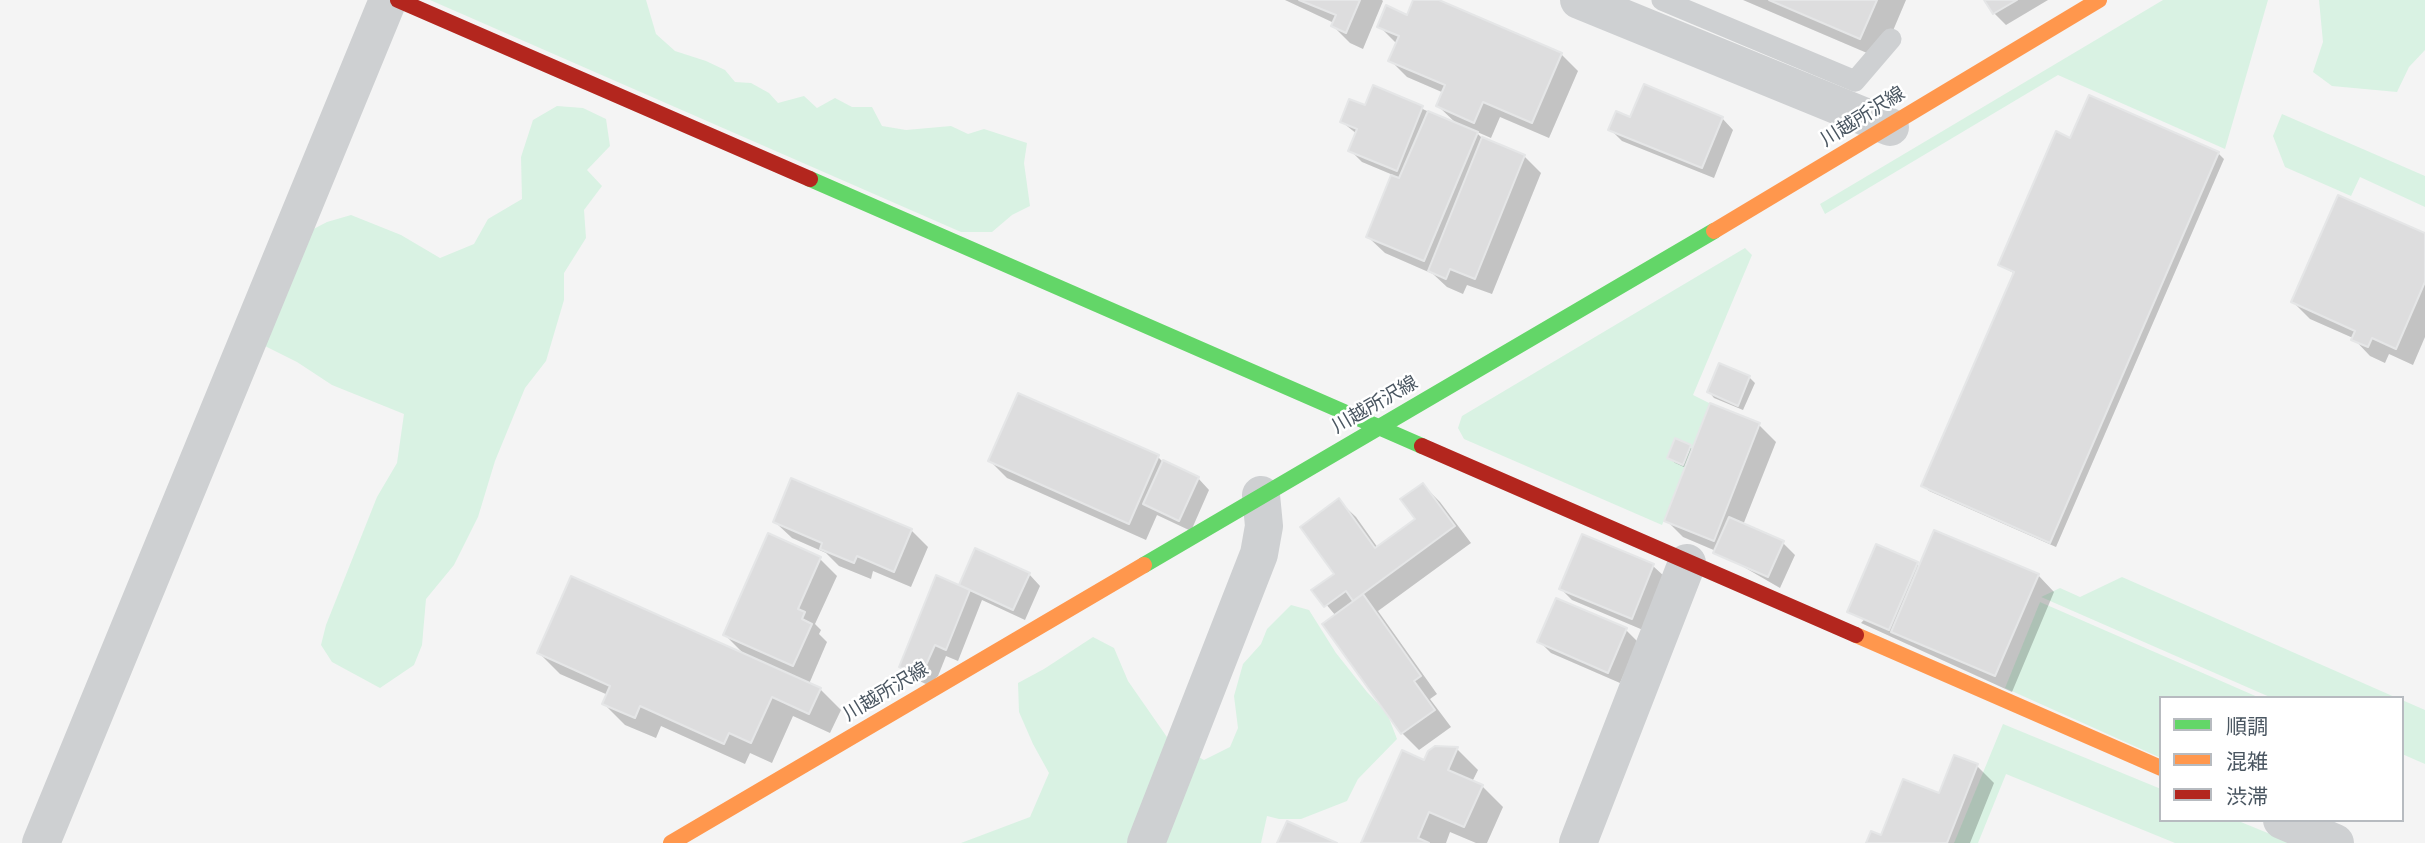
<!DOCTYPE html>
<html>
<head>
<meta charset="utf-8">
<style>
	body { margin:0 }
	#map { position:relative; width:2425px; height:843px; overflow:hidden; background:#f4f4f4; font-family:"IBM Plex Sans","Noto Sans JP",sans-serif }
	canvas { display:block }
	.legend { position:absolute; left:2159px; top:696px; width:245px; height:126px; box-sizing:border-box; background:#fff; border:2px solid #b7bbc0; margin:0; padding:9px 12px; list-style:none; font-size:21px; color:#4a5661 }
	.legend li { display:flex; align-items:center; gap:14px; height:35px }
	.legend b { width:35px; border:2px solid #b7bbc0 }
</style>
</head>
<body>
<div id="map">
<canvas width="2425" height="843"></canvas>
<ul class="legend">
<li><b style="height:9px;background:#63d668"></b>順調</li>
<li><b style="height:9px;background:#ff974d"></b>混雑</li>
<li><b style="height:9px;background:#b3261e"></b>渋滞</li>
</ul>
</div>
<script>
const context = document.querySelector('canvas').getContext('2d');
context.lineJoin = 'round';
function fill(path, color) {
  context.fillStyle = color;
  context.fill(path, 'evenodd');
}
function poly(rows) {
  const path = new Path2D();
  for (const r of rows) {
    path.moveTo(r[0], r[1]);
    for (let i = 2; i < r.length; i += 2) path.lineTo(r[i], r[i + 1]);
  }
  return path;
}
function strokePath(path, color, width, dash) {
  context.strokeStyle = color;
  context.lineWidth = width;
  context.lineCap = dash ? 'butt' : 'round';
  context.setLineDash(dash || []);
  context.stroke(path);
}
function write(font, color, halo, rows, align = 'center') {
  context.font = font + ' "IBM Plex Sans","Noto Sans JP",sans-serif';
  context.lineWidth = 5;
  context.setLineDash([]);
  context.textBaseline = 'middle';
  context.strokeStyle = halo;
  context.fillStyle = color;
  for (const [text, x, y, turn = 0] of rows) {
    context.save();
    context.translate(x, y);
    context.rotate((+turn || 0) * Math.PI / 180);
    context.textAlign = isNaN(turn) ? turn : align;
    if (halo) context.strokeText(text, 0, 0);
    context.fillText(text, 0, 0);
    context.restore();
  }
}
fill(poly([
	[430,0,646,0,656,34,675,51,706,61,725,70,735,82,751,83,769,93,778,103,804,96,817,108,835,98,852,107,872,107,882,126,906,130,951,126,968,134,984,129,1027,143,1024,163,1030,206,1012,215,992,232,961,232],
	[2163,0,2268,0,2225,149,2058,75,1825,214,1820,204],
	[2319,0,2425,0,2425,50,2409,67,2397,92,2332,86,2313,72,2323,42],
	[557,106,583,108,606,119,610,146,587,170,602,186,584,210,586,238,564,273,564,300,546,361,525,388,495,461,478,517,454,565,426,599,422,645,414,665,380,688,332,662,321,645,326,625,377,497,397,463,404,414,332,385,297,362,259,343,302,235,327,222,351,215,401,235,440,258,474,244,488,219,522,199,521,157,533,120],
	[2282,114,2425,176,2425,207,2360,177,2351,196,2285,167,2273,136],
	[1745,248,1752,255,1693,395,1711,404,1662,525,1464,439,1458,428,1462,416],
	[2122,577,2397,698,2272,698,2041,597,2060,588,2080,597],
	[2040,602,2260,698,2161,698,2161,758,2005,688],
	[1291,605,1309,610,1336,653,1367,692,1387,713,1397,739,1358,779,1347,801,1301,819,1279,819,1267,816,1261,843,961,843,1030,817,1049,773,1033,744,1019,712,1018,683,1044,669,1093,637,1114,648,1128,681,1169,740,1204,760,1230,747,1238,728,1234,696,1243,664,1261,644,1267,629],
	[2402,700,2425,710,2425,764,2402,754],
	[2003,724,2161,789,2161,820,2236,820,2292,843,2175,843,2006,774,1978,843,1954,843]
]), '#d9f2e3');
fill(poly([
	[1285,0,1382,0,1383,1,1363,49,1350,43,1333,26,1334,23],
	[1415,0,1435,0,1561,54,1578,71,1549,138,1500,117,1491,138,1475,131,1482,138,1524,156,1541,173,1492,294,1467,285,1463,294,1447,287,1433,274,1385,253,1368,237,1393,175,1362,162,1350,150,1357,134,1342,122,1365,107,1374,87,1458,125,1438,106,1444,93,1407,77,1390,60,1397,44,1379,26,1408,17],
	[1743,0,1906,0,1881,59],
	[1986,0,2048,0,2006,25,1994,13],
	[1722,118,1733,130,1714,178,1622,141,1610,129,1631,120],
	[2071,140,2218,153,2224,159,2056,547,1929,491,1923,486,2015,274,2000,265],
	[2425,235,2425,337,2413,365,2389,354,2385,363,2370,356,2353,338,2310,319,2293,302],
	[1749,377,1755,383,1743,410,1714,398,1709,392],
	[1759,425,1776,442,1743,525,1783,543,1795,555,1780,588,1716,551,1683,537,1666,520,1686,468,1675,463,1669,458,1690,447,1693,450],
	[1158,457,1163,462,1198,478,1209,490,1191,531,1157,515,1146,540,1007,478,990,461],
	[1423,485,1440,502,1471,543,1378,611,1437,694,1430,699,1451,727,1419,750,1402,733,1324,624,1336,616,1314,590,1336,574,1339,501,1356,517,1378,548,1417,520],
	[775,522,911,530,928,547,911,587,873,571,871,579,839,566,826,553,792,538],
	[976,550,1029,574,1040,586,1025,620,982,600,958,661,946,656,938,676,928,685,913,678,901,667,959,588],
	[820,559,837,576,815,624,821,630,819,634,827,642,809,684,820,689,841,710,830,733,793,716,772,763,750,753,745,764,661,726,656,738,625,725,604,704,608,695,560,674,539,653,746,656,725,635],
	[1917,564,1920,567,2038,575,2054,592,2012,692,1861,623],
	[1653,566,1665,577,1643,630,1572,600,1561,589],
	[1557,600,1626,630,1638,642,1620,683,1551,653,1539,641],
	[1457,749,1478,770,1472,782,1482,786,1503,807,1487,843,1476,843,1450,832,1446,843,1363,843,1425,762],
	[1977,766,1994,783,1970,843,1868,843,1882,837]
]), '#0003');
const building = poly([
	[1299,0,1360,0,1346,33,1331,26,1336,15,1299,0],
	[1413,0,1439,0,1562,53,1532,123,1483,102,1474,123,1436,106,1445,85,1388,61,1399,36,1377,27,1386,5,1407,15,1413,0],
	[1769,0,1877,0,1860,39,1769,0],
	[1984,0,2017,0,1993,14,1984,0],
	[1644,84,1723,117,1702,168,1608,130,1616,111,1630,117,1644,84],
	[1373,85,1423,106,1397,171,1348,151,1357,129,1340,122,1349,99,1365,105,1373,85],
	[2089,95,2219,152,2050,543,1921,486,2014,272,1998,265,2056,131,2070,138,2089,95],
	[1428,111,1478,132,1424,261,1366,237,1391,175,1399,178,1428,111],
	[1482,137,1525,155,1475,279,1450,269,1446,279,1428,271,1482,137],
	[2338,195,2425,233,2425,282,2396,349,2372,338,2368,347,2351,340,2355,331,2291,302,2338,195],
	[1719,363,1750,376,1738,406,1707,392,1719,363],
	[1018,393,1159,455,1129,524,988,461,1018,393],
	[1710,403,1760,423,1714,541,1664,521,1710,403],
	[1675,438,1691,445,1683,465,1667,458,1675,438],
	[1163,460,1199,477,1179,521,1143,504,1163,460],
	[791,478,912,529,894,572,857,556,854,563,820,549,822,543,773,522,791,478],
	[1423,483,1455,526,1353,601,1346,591,1324,607,1311,590,1334,574,1300,527,1339,498,1375,548,1415,519,1400,499,1423,483],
	[1729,517,1784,541,1768,577,1713,553,1729,517],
	[1934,530,2039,574,1995,676,1891,632,1934,530],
	[768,533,821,557,798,609,805,612,802,619,812,624,793,666,723,635,768,533],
	[1582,534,1654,564,1632,619,1559,589,1582,534],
	[1876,544,1918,562,1889,630,1847,612,1876,544],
	[975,548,1030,573,1013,610,959,585,975,548],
	[936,575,970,590,946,650,935,645,926,665,921,663,916,674,899,667,936,575],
	[571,576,821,688,809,714,772,697,751,743,729,733,724,744,640,706,635,718,602,704,610,686,537,653,571,576],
	[1363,594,1421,676,1414,681,1435,710,1401,734,1322,624,1363,594],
	[1556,598,1627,628,1608,673,1537,642,1556,598],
	[1435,746,1458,747,1448,770,1483,785,1464,827,1429,812,1418,838,1429,843,1361,843,1402,750,1424,760,1428,751,1435,746],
	[1954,755,1978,764,1947,843,1866,843,1871,831,1881,835,1903,779,1939,793,1954,755],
	[1287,821,1337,843,1277,843,1287,821]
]);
fill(building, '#ddddde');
strokePath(building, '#e5e6e7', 2);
strokePath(poly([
	[1662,0,1855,81,1891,39]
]), '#ced0d2', 21);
strokePath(poly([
	[1579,0,1890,127],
	[2282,820,2335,843],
	[41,843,388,0],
	[1146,843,1259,554,1264,526,1261,495],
	[1578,843,1687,563]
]), '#ced0d2', 38);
strokePath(poly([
	[810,179,1422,446],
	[1144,565,1714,231]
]), '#63d668', 16);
strokePath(poly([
	[1714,231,2099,0],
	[1856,635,2161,768],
	[671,843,1144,565]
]), '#ff974d', 16);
strokePath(poly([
	[398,0,810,179],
	[1422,446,1856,635]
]), '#b3261e', 16);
write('19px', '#4a5661', '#fff', [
	["川越所沢線",1863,117,-32],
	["川越所沢線",1375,405,-30],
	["川越所沢線",886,692,-31]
]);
</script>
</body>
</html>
